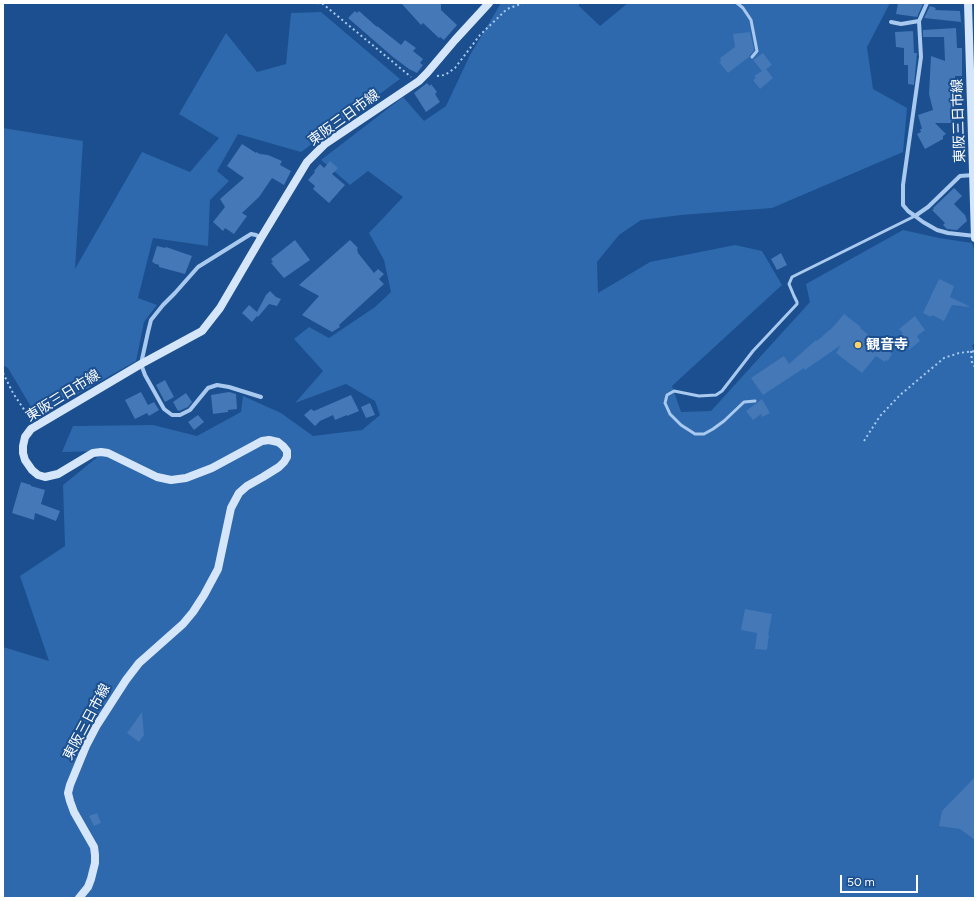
<!DOCTYPE html>
<html>
<head>
<meta charset="utf-8">
<style>
	body { margin:0 }
	#map { position:relative; width:978px; height:901px; overflow:hidden; background:#1b4f8f; font-family:Figtree,sans-serif }
	canvas { display:block }
	.frame { position:absolute; inset:0; border:4px solid #fff; pointer-events:none }
	.scale { position:absolute; left:840px; top:875px; width:78px; height:18px; box-sizing:border-box; border:2px solid #fff; border-top:0; padding-left:5px; font-size:12px; line-height:14px; white-space:nowrap; color:#fff; -webkit-text-stroke:3px #1b4f8f; paint-order:stroke }
</style>
</head>
<body>
<div id="map">
<canvas width="978" height="901"></canvas>
<div class="frame"></div>
<div class="scale">50 m</div>
</div>
<script>
const context = document.querySelector('canvas').getContext('2d');
context.lineJoin = 'round';
function fill(path, color) {
  context.fillStyle = color;
  context.fill(path, 'evenodd');
}
function poly(rows) {
  const path = new Path2D();
  for (const r of rows) {
    path.moveTo(r[0], r[1]);
    for (let i = 2; i < r.length; i += 2) path.lineTo(r[i], r[i + 1]);
  }
  return path;
}
function strokePath(path, color, width, dash) {
  context.strokeStyle = color;
  context.lineWidth = width;
  context.lineCap = dash ? 'butt' : 'round';
  context.setLineDash(dash || []);
  context.stroke(path);
}
function write(font, color, halo, rows, align = 'center') {
  context.font = font + ' Figtree,"Noto Sans JP",sans-serif';
  context.lineWidth = 4;
  context.setLineDash([]);
  context.textBaseline = 'middle';
  context.strokeStyle = halo;
  context.fillStyle = color;
  for (const [text, x, y, turn = 0] of rows) {
    context.save();
    context.translate(x, y);
    context.rotate((+turn || 0) * Math.PI / 180);
    context.textAlign = isNaN(turn) ? turn : align;
    if (halo) context.strokeText(text, 0, 0);
    context.fillText(text, 0, 0);
    context.restore();
  }
}
fill(poly([
	[501,3,579,3,579,6,600,26,628,3,890,3,867,47,873,89,907,108,903,152,772,208,681,215,641,220,619,235,597,262,598,293,650,262,735,245,762,251,782,285,672,386,681,412,711,411,810,302,806,284,903,230,939,238,972,243,975,251,975,342,972,346,975,352,975,898,3,898,3,647,49,661,20,576,65,546,63,485,105,451,62,452,73,426,153,425,197,436,241,412,243,396,281,413,313,436,362,430,380,415,375,401,346,384,295,403,323,371,294,339,309,327,329,338,375,307,391,292,384,260,369,233,403,197,368,171,350,185,321,160,403,97,424,121,446,106,470,55],
	[321,12,400,79,301,152,238,134,217,171,229,181,210,200,208,246,153,238,138,298,157,305,144,322,136,361,37,417,8,368,3,365,3,128,83,141,75,269,142,152,190,172,219,138,179,114,226,33,257,72,286,64,291,13]
]), '#2e69ad');
fill(poly([
	[401,3,441,3,441,10,457,25,444,40,440,37,439,38,423,23,421,25],
	[898,3,919,3,923,4,917,17,896,14],
	[930,6,936,8,935,10,960,11,961,22,924,18],
	[355,11,357,13,359,11,377,27,377,26,401,45,405,40,416,48,413,51,423,59,420,63,423,65,417,73,409,69,393,57,348,18],
	[956,28,957,48,962,48,962,76,955,76,954,97,956,96,955,123,935,123,946,134,943,136,943,139,925,149,917,134,921,132,920,129,922,129,918,115,933,110,929,94,931,56,945,61,944,37,923,37,923,30],
	[913,31,914,53,917,53,914,85,908,84,908,65,904,65,904,48,896,47,895,32],
	[750,32,754,50,750,55,749,57,728,73,719,62,721,61,720,58,735,47,733,34],
	[763,53,772,65,766,69,773,78,760,89,753,80,756,78,754,76,762,71,753,60],
	[427,83,430,86,431,84,437,92,435,94,440,102,426,112,414,93],
	[242,144,256,153,256,152,260,154,268,155,282,161,280,165,291,171,284,185,272,178,259,197,242,213,247,216,234,234,225,228,223,231,213,222,225,207,220,199,244,178,227,166],
	[330,161,338,168,332,174,345,185,329,203,313,189,315,186,308,180,315,172,314,171,320,164,324,168],
	[954,188,962,196,954,204,965,215,967,221,957,230,947,229,943,225,945,223,932,210,934,209,933,208],
	[295,240,310,260,284,278,271,263,273,262,271,259],
	[350,240,358,248,357,249,358,253,374,273,378,269,384,274,379,279,384,284,339,325,340,327,332,332,302,315,319,296,299,285],
	[157,246,165,248,166,247,192,256,185,274,159,267,159,265,153,263,154,262,152,262],
	[781,253,787,265,777,270,771,259],
	[939,279,954,286,950,297,969,306,969,307,952,305,944,321,932,315,931,317,923,313],
	[270,291,276,297,281,299,277,306,269,304,258,317,257,316,252,322,242,313,249,305,257,312,266,295],
	[844,314,861,327,860,328,892,354,888,361,886,360,885,362,876,356,862,373,836,353,841,345,805,370,804,368,763,395,751,378,784,356,789,364,816,340,817,341,834,326],
	[915,316,925,330,917,336,920,341,909,350,898,337,903,333,899,329],
	[165,380,174,397,165,402,156,385],
	[141,392,148,405,154,402,159,410,149,416,147,413,135,419,125,400],
	[229,392,236,394,237,409,228,410,228,412,213,414,211,395],
	[186,393,192,402,188,407,179,411,179,410,178,411,173,402],
	[351,395,359,411,347,416,347,415,335,420,333,415,320,421,315,426,304,415,311,409,314,411],
	[762,399,770,413,762,417,761,414,753,420,746,411],
	[370,403,375,415,366,418,361,407],
	[198,415,204,422,194,430,188,422],
	[21,482,31,485,31,486,45,490,41,504,60,511,56,521,35,513,34,520,12,513],
	[745,609,772,614,768,635,769,635,767,650,755,649,757,633,741,630],
	[142,712,144,735,139,742,127,733],
	[975,777,975,840,960,829,939,826,942,811],
	[97,813,101,823,94,826,89,816]
]), '#4478b7');
strokePath(poly([
	[317,3,323,4,411,77],
	[437,76,445,75,455,68,480,35,507,9,523,3],
	[971,351,972,363,975,367],
	[3,373,13,393,31,420],
	[864,441,880,416,900,395,944,358,959,353,975,351]
]), '#a9c9ee', 2, [2, 3]);
strokePath(poly([
	[737,3,743,8,751,20,757,51,752,57],
	[755,401,744,402,724,421,713,429,704,434,695,434,681,425,670,414,665,403,667,395,674,391,699,396,716,395,722,391,753,351,797,304,797,302,794,296,789,284,792,277,915,216]
]), '#a9c9ee', 3);
strokePath(poly([
	[927,3,919,21,921,57,903,185,903,205,908,211,915,216,923,222,937,230,948,233,975,236],
	[891,22,901,24,919,21],
	[915,216,928,207,960,176,973,175],
	[261,397,229,387,217,385,208,388,190,410,180,415,172,415,164,409,145,375,141,364,148,332,151,320,163,305,175,293,198,267,251,234,256,235,261,238]
]), '#a9c9ee', 4);
strokePath(poly([
	[968,3,975,238],
	[79,898,88,887,91,879,95,863,95,855,94,847,74,812,70,801,68,793,70,785,86,746,97,725,126,680,139,663,183,624,193,612,204,595,218,569,231,508,239,493,247,486,263,477,279,467,284,462,287,457,287,451,283,446,278,442,269,440,262,441,212,468,186,478,171,480,157,477,108,453,101,452,93,453,58,474,45,477,38,475,32,470,25,460,23,453,23,446,25,437,31,429,141,364,202,331,220,308,261,238,307,162,325,144,419,81,427,73,455,40,489,3]
]), '#d6e6fa', 8);
for (const [x, y, r, color] of [
	[858,345,4,"#ffd166"]
]) {
  const dot = new Path2D();
  dot.arc(x, y, r, 0, 2 * Math.PI);
  context.fillStyle = color;
  context.fill(dot);
  strokePath(dot, '#1b4f8f', 1.5);
}
write('14px', '#fff', '#1b4f8f', [
	["東阪三日市線",344,118,-36],
	["東阪三日市線",959,121,-92],
	["東阪三日市線",63,396,-32],
	["東阪三日市線",87,722,-62]
]);
write('bold 14px', '#fff', '#1b4f8f', [
	["観音寺",866,345]
], 'left');
</script>
</body>
</html>
